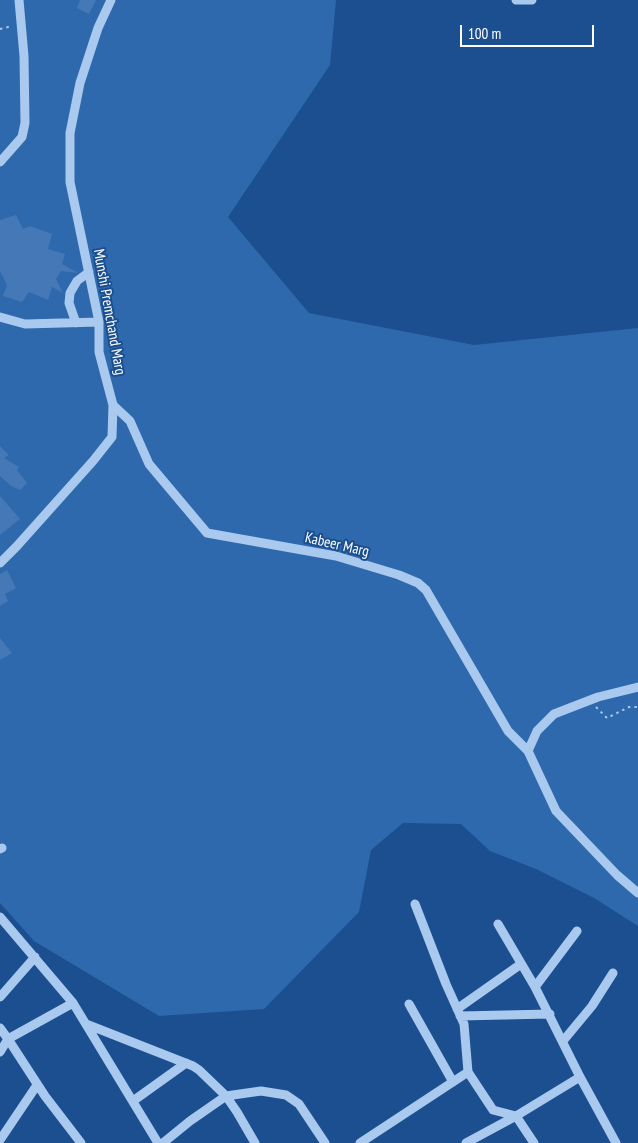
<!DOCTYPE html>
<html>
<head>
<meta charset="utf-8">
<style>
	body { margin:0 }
	#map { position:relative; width:638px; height:1143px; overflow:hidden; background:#1b4f8f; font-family:"PT Sans Narrow",sans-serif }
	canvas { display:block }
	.scale { position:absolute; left:460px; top:25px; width:134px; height:22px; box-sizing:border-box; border:2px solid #fff; border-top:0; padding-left:6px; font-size:15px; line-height:18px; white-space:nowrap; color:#fff; -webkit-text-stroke:4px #1b4f8f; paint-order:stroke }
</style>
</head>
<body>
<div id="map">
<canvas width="638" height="1143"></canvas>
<div class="scale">100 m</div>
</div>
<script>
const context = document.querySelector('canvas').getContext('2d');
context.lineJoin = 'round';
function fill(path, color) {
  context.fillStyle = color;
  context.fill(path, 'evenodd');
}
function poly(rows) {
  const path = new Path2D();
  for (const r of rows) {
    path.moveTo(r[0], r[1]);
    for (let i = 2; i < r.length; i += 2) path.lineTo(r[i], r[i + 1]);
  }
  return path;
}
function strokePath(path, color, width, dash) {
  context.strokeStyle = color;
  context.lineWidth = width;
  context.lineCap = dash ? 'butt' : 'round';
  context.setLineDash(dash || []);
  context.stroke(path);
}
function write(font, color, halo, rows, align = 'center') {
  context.font = font + ' "PT Sans Narrow",sans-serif';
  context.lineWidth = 4;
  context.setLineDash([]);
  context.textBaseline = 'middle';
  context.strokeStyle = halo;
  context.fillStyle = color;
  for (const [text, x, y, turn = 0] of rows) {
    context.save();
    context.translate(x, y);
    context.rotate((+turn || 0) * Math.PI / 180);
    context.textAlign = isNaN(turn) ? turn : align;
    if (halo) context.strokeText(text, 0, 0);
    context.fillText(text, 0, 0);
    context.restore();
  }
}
fill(poly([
	[0,0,336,0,330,65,228,217,309,313,474,345,638,328,638,926,594,898,536,869,490,851,461,824,403,823,371,850,359,912,264,1009,159,1016,34,941,0,903]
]), '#2e69ad');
fill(poly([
	[80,0,96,0,89,14,77,8],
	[16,215,23,229,30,226,52,234,48,249,65,254,62,264,78,273,61,271,56,279,63,293,52,287,48,300,29,292,22,302,3,296,7,285,0,271,0,220],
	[0,446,9,455,4,458,19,467,17,470,27,483,20,490,11,486,0,476],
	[0,496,20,519,0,535],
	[7,570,16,588,5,594,8,601,0,606,0,574],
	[0,638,12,653,0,660]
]), '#4478b7');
strokePath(poly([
	[0,29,12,26],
	[596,707,607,718,629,707,638,707]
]), '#a9c9ee', 2, [2.5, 4]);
strokePath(poly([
	[516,0,532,0],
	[0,162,22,137,25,123,24,56,19,0],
	[0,317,25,324,99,322],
	[76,323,69,303,70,293,77,281,89,272],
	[113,405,130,421,149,464,207,533,336,556,399,575,418,583,426,590,508,731,528,751],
	[0,563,17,546,93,461,112,437,113,405,99,352,99,322,70,182,70,133,80,83,98,28,111,0],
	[638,687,598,697,554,714,537,731,528,751,556,811,617,875,638,893],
	[0,849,2,848],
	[415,904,446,984,464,1024,468,1072],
	[0,917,73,1003],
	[498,924,535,987,580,1077,616,1143],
	[535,987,577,931],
	[0,997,35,957],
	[409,1004,453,1082],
	[457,1009,521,964],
	[460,1016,550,1014],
	[86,1024,193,1066,199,1070,226,1096,261,1091,286,1095,299,1104,325,1143],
	[0,1028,8,1039,0,1052],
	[563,1041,592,1006,613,973],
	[133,1101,186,1063],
	[0,1140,37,1085],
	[81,1143,45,1096,8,1039,73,1003,158,1143],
	[163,1143,190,1121,226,1096,237,1112,255,1143],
	[360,1143,468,1072,493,1110,516,1116],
	[466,1143,516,1116],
	[534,1143,516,1116,580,1077]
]), '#a9c9ee', 9);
write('15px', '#fff', '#1b4f8f', [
	["Munshi Premchand Marg",109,312,80],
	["Kabeer Marg",337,545,13]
]);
</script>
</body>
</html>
